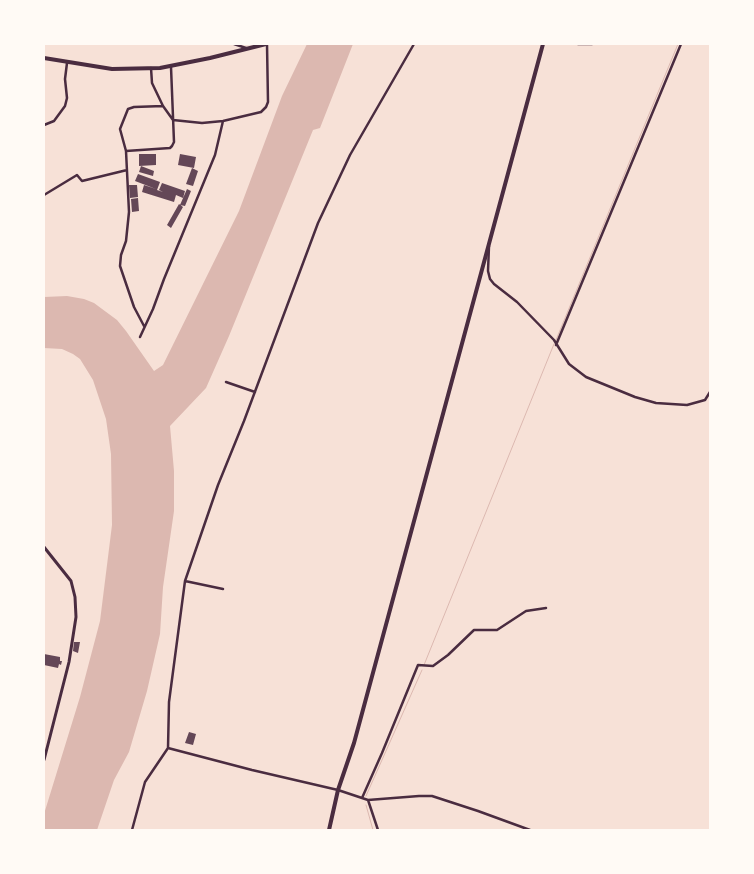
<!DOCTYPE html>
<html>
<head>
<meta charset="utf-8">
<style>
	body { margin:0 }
	#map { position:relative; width:754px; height:874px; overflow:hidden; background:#f7e1d7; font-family:Arial,sans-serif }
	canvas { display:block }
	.frame { position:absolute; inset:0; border:45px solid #fffaf5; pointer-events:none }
</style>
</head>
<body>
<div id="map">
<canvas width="754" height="874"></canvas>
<div class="frame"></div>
</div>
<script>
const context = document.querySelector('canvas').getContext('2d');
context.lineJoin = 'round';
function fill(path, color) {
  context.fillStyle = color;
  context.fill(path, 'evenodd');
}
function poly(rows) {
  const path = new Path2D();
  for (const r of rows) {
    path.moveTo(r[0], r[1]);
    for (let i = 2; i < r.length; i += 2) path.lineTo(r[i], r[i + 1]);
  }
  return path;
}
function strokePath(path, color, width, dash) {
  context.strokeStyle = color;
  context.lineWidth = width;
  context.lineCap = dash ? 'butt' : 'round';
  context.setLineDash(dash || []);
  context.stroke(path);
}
fill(poly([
	[307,44,353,44,320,128,313,130,229,336,206,388,170,426,174,471,174,511,163,587,160,634,147,691,129,752,114,780,97,830,44,830,44,814,80,697,100,621,112,525,111,454,106,419,93,380,80,359,73,354,62,349,44,348,44,297,67,296,84,299,94,303,117,320,126,331,154,371,163,365,239,211,282,96]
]), '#dcb8b0');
strokePath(poly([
	[556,340,678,44],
	[424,665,554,344],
	[366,796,422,670],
	[366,805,373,830]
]), '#dcb8b0', 1);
fill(poly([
	[139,154,156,154,156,165,139,166],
	[180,154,196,157,194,168,178,165],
	[141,166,154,171,153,176,139,172],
	[192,168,198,171,193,186,186,184],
	[138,174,160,182,157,190,163,192,159,190,162,183,185,191,183,198,176,195,174,202,142,192,144,185,156,189,135,181],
	[129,185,137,185,138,197,130,198],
	[187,189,191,191,185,206,180,205],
	[138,198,139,211,132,212,131,199],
	[179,204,183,207,171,228,167,225],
	[74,642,80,642,78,653,73,651],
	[44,654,60,657,60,661,62,661,61,665,59,664,58,668,44,665],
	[189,732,196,734,193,745,185,743]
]), '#644757');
strokePath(poly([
	[234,44,246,48],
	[578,44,592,44],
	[151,68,152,83,163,106,173,120,202,123,223,121,261,112,266,107,268,102,267,44],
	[44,125,54,121,65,106,67,98,65,79,67,63],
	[126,151,120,129,128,109,134,107,163,106],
	[44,195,77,175,82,181,127,170],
	[489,246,488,271,490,279,494,284,517,302,554,340,569,364,586,377,635,397,656,403,687,405,705,400,710,392],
	[144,326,134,307,120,266,121,255,126,241,129,212,126,151,170,148,172,146,174,142,171,67],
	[140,337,153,309,164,279,215,155,223,121],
	[556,345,681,44],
	[226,382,255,392],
	[185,581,223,589],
	[168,748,252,770,338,790,368,800,419,796,432,796,478,811,530,830],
	[362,798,382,753,418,665,433,666,448,655,474,630,497,630,526,611,546,608],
	[368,800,378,830],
	[132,830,145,782,168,748,169,702,185,581,218,485,244,421,318,223,350,155,414,44]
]), '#4a2c40', 2.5);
strokePath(poly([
	[44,547,71,581,75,597,76,617,69,662,44,760]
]), '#4a2c40', 3);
strokePath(poly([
	[329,830,338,790,354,743,543,44]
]), '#4a2c40', 4);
strokePath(poly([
	[44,58,112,69,160,68,210,58,266,44]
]), '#4a2c40', 4);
</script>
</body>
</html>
